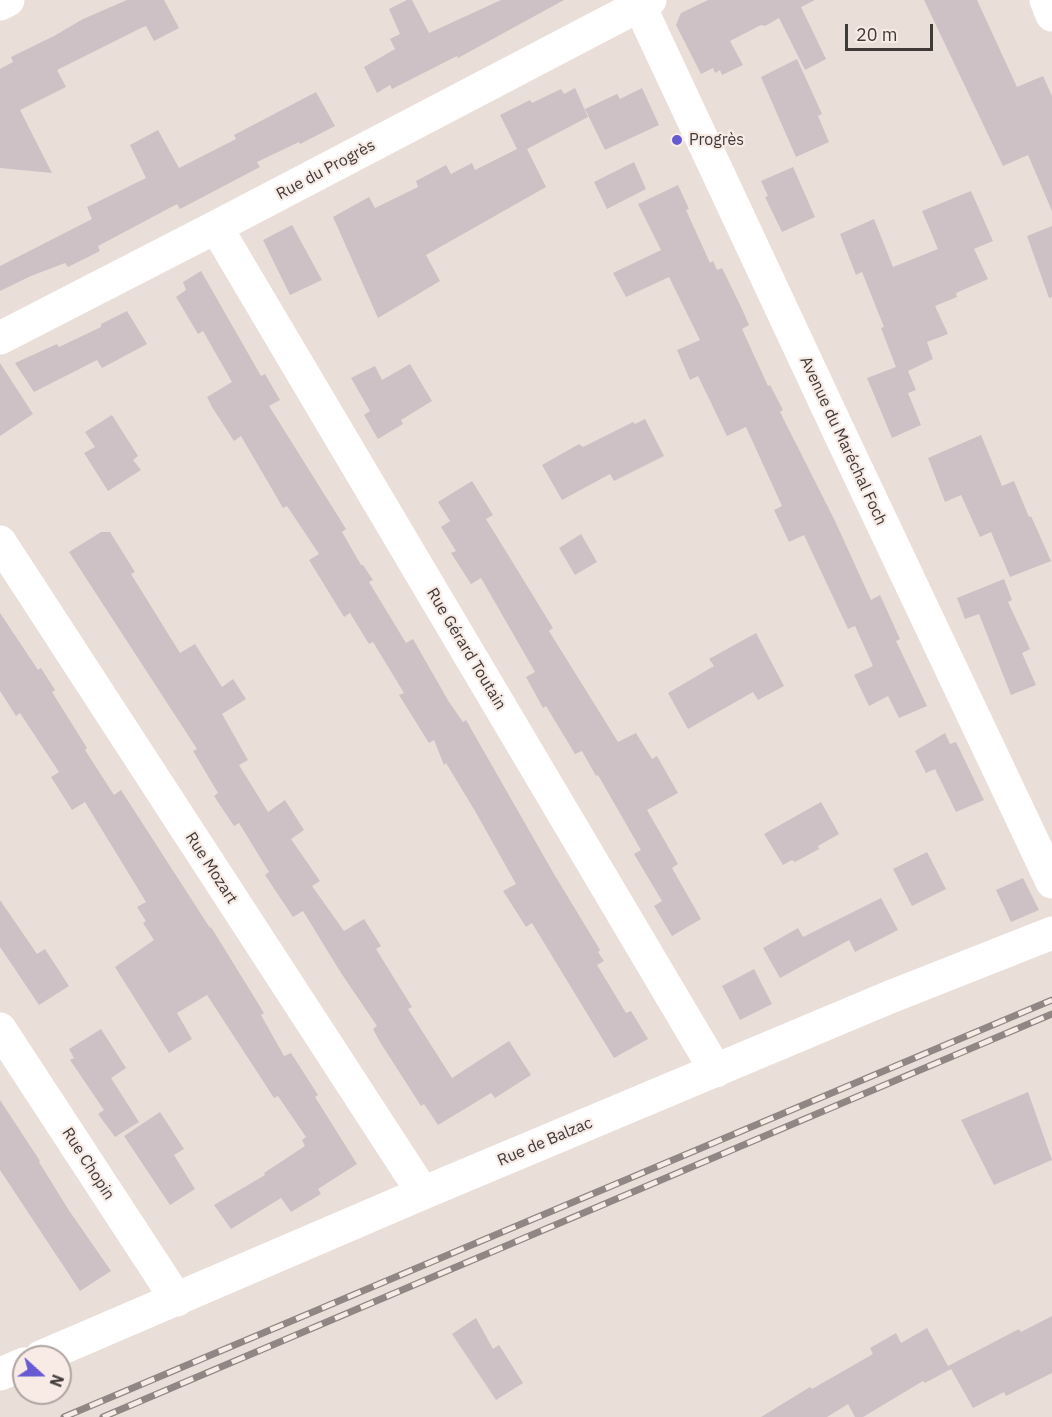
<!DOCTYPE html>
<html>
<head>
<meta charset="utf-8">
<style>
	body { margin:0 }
	#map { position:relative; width:1052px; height:1417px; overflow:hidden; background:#eaded9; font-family:"IBM Plex Sans",sans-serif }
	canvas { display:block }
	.north { position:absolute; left:12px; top:1345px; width:60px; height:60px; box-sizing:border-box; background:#f8ebe6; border:2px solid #aea4a0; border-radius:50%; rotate:111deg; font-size:16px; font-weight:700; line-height:24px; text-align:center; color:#3f3a38 }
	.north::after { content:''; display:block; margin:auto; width:21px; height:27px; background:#675ad3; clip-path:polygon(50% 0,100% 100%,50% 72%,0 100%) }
	.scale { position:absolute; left:845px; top:24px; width:88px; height:27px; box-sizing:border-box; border:3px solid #3f3a38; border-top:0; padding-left:8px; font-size:18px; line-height:21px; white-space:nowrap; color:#3f3a38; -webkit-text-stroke:4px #f8ebe6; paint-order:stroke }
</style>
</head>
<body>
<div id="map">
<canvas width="1052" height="1417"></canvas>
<div class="north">N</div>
<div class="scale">20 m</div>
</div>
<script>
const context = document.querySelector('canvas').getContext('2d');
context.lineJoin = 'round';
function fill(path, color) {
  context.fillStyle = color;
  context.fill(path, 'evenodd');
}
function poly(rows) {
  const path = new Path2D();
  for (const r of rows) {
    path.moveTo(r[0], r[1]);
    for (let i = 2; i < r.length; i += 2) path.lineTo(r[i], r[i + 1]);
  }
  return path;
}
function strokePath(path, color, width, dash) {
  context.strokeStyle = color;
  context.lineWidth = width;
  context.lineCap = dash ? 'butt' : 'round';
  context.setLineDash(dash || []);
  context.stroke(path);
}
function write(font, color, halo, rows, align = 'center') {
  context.font = font + ' "IBM Plex Sans",sans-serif';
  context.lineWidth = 4.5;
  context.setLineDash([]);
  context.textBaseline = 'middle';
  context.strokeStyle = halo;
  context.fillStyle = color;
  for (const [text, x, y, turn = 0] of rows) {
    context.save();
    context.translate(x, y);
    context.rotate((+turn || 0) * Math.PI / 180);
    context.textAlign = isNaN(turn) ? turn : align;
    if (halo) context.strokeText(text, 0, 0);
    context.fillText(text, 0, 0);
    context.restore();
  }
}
fill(poly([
	[127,0,164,0,179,28,154,41,146,26,141,28,57,70,66,87,20,110,52,173,0,168,0,69,13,62,11,57,54,36,83,19],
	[407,0,412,0,429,33,501,0,564,0,458,58,457,56,392,89,390,85,377,93,364,67,395,49,390,39,400,34,389,9],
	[708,0,815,0,801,7,826,59,805,70,779,18,765,26,761,25,730,41,743,65,722,75,720,70,715,73,713,68,701,74,676,25,681,13],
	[924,0,977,0,1017,87,1043,76,1052,96,1052,211,1028,155,1003,166],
	[797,59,822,114,818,116,829,142,796,157,761,77],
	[575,88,588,117,527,149,546,187,426,255,440,281,378,318,333,217,369,197,375,208,418,187,416,181,446,165,451,174,472,163,475,170,517,149,500,115,530,100,532,103,561,89,564,94],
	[642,88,659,125,605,150,585,109,617,94,620,99],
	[316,92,335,126,300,144,299,142,257,162,260,167,180,209,177,204,98,246,100,251,68,267,65,263,31,276,0,291,0,266,92,219,87,207,146,178,130,145,158,130,179,168,236,139,234,135],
	[634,162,646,189,607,209,594,182],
	[793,167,815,217,782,232,765,197,768,196,761,181],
	[678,185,689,209,686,210,710,263,713,261,717,270,722,268,742,309,749,325,742,329,768,386,770,385,783,410,780,412,835,521,871,600,880,595,900,639,896,641,927,706,899,718,888,696,869,706,854,675,873,666,855,626,848,629,804,535,789,542,774,510,782,506,746,427,727,436,698,376,690,380,677,350,700,340,669,277,626,297,613,273,661,250,638,204],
	[971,191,993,241,974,249,988,279,956,293,957,297,935,306,948,334,927,342,933,359,908,371,916,390,908,393,921,425,892,438,867,378,896,367,881,328,884,327,862,272,856,275,840,234,874,219,893,267,938,249,922,211],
	[292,225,322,280,290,295,263,240],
	[1052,226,1052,297,1049,298,1027,236],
	[201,271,261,376,265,374,280,400,269,406,346,529,342,532,361,565,363,565,373,580,369,582,406,643,413,639,449,702,463,722,466,720,554,874,600,950,598,952,604,961,597,965,626,1013,631,1011,648,1039,614,1058,532,923,526,927,503,891,516,884,475,811,446,763,444,765,434,740,429,743,399,695,404,693,373,642,369,644,350,613,344,617,309,560,319,554,287,506,283,508,241,436,234,441,212,407,207,397,232,382,203,331,198,334,176,297,186,290,183,282],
	[127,311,147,344,102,368,97,360,34,392,15,363,57,344,59,347,101,327,101,324],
	[0,363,33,414,0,436],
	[410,364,432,401,401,420,403,424,378,439,364,415,370,411,351,378,375,366,382,380],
	[112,415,138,456,133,460,141,470,108,491,84,453,95,447,85,432],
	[645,419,664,456,614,481,610,474,562,500,542,465,579,444,583,447,633,422,635,424],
	[981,435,1002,486,1014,481,1029,517,1031,516,1051,561,1010,577,991,532,980,537,961,495,945,502,928,458],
	[472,481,493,515,486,519,553,628,549,631,618,742,636,733,652,759,657,756,678,793,647,810,678,864,672,868,701,919,672,936,654,906,662,901,634,854,641,850,598,775,596,776,582,751,575,754,546,706,543,708,526,677,535,672,481,578,471,584,451,553,456,551,441,527,450,521,438,502],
	[101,532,110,532,135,572,131,574,180,653,195,644,222,687,233,679,246,699,222,714,248,760,239,765,268,812,285,800,304,830,291,839,320,881,312,886,344,931,364,919,381,946,376,949,412,1007,408,1009,452,1078,509,1041,531,1075,495,1098,491,1093,438,1125,424,1104,421,1106,380,1042,373,1029,377,1026,341,973,303,911,293,917,265,875,269,872,239,823,234,826,214,796,218,793,193,751,197,749,69,552],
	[581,534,597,562,575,575,559,548],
	[1004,579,1012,600,1008,602,1030,649,1022,653,1036,685,1011,695,979,614,965,619,957,598],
	[0,613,38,670,41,668,55,690,52,692,87,748,85,750,114,795,121,790,210,928,211,927,264,1013,261,1015,284,1056,291,1053,318,1095,315,1097,357,1164,318,1189,321,1194,291,1212,281,1198,231,1229,214,1205,265,1175,264,1173,305,1146,302,1140,306,1137,278,1096,274,1098,207,995,177,1013,192,1039,169,1053,115,967,154,940,143,923,146,921,137,907,146,902,85,802,72,810,51,777,59,772,20,713,16,716,0,691],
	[756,633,784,686,758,700,753,692,688,729,668,693,714,666,709,659],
	[945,733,950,744,956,742,984,800,956,812,935,769,926,773,915,751],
	[821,802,839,834,818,846,819,849,795,862,792,860,783,865,764,834],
	[927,852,946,889,912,906,893,869],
	[1023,878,1039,910,1011,922,996,890],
	[881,898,898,930,855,952,849,940,780,978,763,948,798,928,803,937],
	[0,900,37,954,45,949,69,986,39,1005,0,947],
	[754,969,772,1004,740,1020,722,986],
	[101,1029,126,1068,111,1078,139,1122,115,1137,98,1114,104,1110,70,1060,74,1058,69,1049],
	[1028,1092,1052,1160,994,1185,961,1120],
	[0,1100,40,1161,39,1162,68,1209,111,1271,80,1291,0,1170],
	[160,1112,184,1149,174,1155,195,1189,170,1205,124,1136],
	[1052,1316,1052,1373,1006,1396,1004,1392,973,1408,951,1369,925,1383,923,1381,863,1417,855,1417,848,1404,827,1417,761,1417,810,1387,812,1389,873,1354,870,1348,896,1333,901,1343,927,1328,948,1366,1019,1329,1021,1332],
	[476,1318,493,1349,499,1345,523,1383,496,1400,452,1334]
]), '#cec1c5');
strokePath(poly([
	[637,0,840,434,1052,882],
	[1046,0,1052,15],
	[0,4,8,0],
	[216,227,716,1071],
	[0,338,216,227,650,0],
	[0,542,423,1193],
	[0,1029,177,1300],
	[41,1357,423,1193,890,997,1052,933],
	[0,1374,24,1364]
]), '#fff', 33);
const rail = poly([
	[64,1417,1052,1000],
	[103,1417,1052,1014]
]);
strokePath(rail, '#908784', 7);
strokePath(rail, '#f8ebe6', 4.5, [14]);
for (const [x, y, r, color] of [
	[677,140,6,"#675ad3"]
]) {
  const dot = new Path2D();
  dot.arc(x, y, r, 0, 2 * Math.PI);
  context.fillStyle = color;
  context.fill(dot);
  strokePath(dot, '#f8ebe6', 2);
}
write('16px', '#3f3a38', '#f8ebe6', [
	["Progrès",689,140]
], 'left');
write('16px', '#3f3a38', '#f8ebe6', [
	["Rue du Progrès",326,170,-28],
	["Avenue du Maréchal Foch",843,441,65],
	["Rue Gérard Toutain",466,649,59],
	["Rue Mozart",211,868,57],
	["Rue de Balzac",545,1142,-23],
	["Rue Chopin",88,1164,57]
]);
</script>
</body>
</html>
